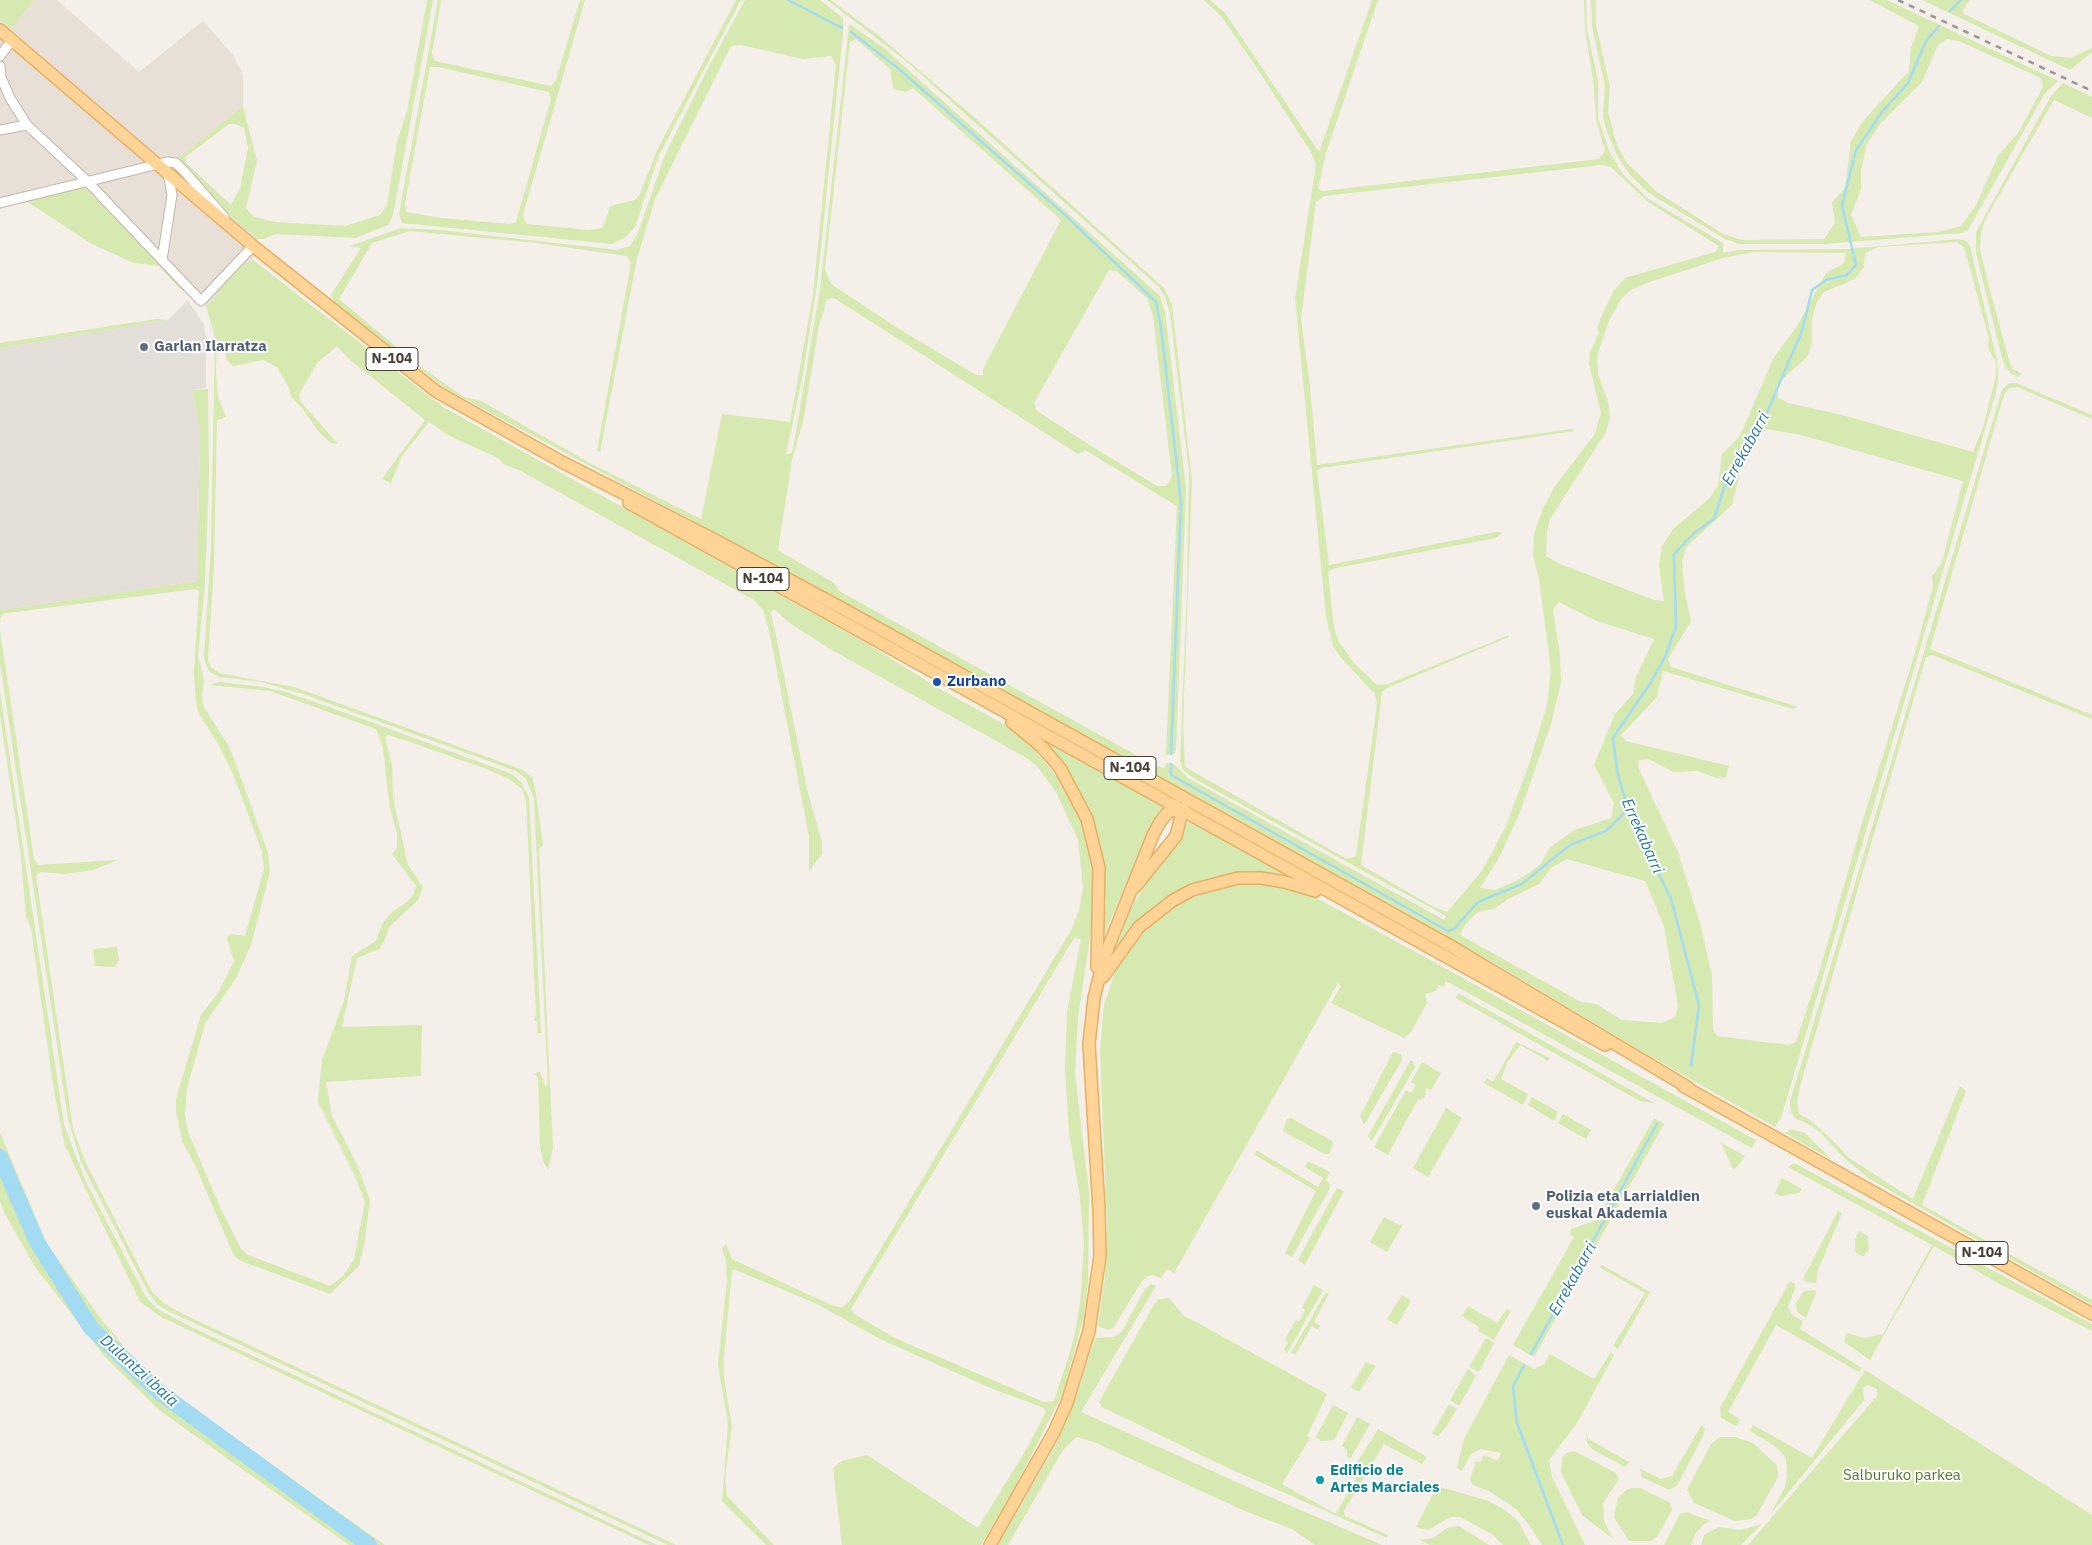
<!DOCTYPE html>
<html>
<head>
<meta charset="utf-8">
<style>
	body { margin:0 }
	canvas { display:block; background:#f4efe8 }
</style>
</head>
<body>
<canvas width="2092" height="1545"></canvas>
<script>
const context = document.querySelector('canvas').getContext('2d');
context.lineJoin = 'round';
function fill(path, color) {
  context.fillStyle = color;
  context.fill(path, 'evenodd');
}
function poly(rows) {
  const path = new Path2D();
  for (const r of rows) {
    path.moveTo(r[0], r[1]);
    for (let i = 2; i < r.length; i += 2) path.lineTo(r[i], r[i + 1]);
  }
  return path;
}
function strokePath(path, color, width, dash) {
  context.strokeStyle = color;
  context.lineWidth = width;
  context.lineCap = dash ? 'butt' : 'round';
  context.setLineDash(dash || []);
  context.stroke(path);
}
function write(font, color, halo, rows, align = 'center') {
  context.font = font + ' "IBM Plex Sans",sans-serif';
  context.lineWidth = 4;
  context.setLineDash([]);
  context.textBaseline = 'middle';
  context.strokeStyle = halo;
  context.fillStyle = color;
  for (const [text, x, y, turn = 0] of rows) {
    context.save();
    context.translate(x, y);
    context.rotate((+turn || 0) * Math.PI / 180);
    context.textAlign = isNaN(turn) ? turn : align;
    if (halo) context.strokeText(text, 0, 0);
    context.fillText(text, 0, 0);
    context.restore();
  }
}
fill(poly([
	[34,0,57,0,139,72,203,21,232,54,243,74,243,106,177,159,232,217,257,239,253,260,235,268,218,294,206,306,192,299,159,263,82,185,0,204,0,19,9,27,14,26]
]), '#e8e0d6');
fill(poly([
	[188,300,204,325,206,339,206,388,192,390,200,432,197,581,0,610,0,348,168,320]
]), '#e4ded9');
fill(poly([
	[0,0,34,0,14,26,9,27,0,19],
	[427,0,433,0,393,215,388,225,355,238,275,234,264,239,257,239,232,217,177,159,243,106,257,161,246,208,254,217,276,222,345,226,380,215,387,205,397,142,407,111],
	[229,124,236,124,244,128,248,148,240,188,231,205,186,163,185,157],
	[438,0,441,0,432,54,435,61,551,86,556,80,580,0,585,0,523,215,526,224,589,230,603,228,610,206,635,200,640,194,658,148,736,0,741,0,659,155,635,227,626,237,612,244,402,223,399,214],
	[430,67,438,67,549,92,551,99,516,222,510,224,441,218,406,212,405,203],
	[745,0,820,0,843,18,843,33,817,286,802,379,786,454,792,453,797,426,820,289,848,35,849,26,851,25,884,48,1160,296,1165,312,1186,488,1176,750,1174,754,1166,755,1177,506,1085,450,1078,454,834,298,827,299,819,326,803,422,792,460,778,550,834,583,839,591,1154,765,1165,768,1166,763,1174,764,1188,778,1444,920,1446,916,1195,779,1183,770,1180,761,1187,590,1189,471,1170,313,1165,297,1159,287,906,61,827,0,831,0,879,36,974,117,1164,288,1172,304,1192,481,1183,727,1185,767,1347,859,1356,856,1377,704,1375,694,1342,659,1333,646,1326,617,1295,298,1316,165,1311,152,1253,62,1221,16,1204,0,1210,0,1225,13,1319,152,1372,0,1378,0,1326,153,1318,189,1323,191,1599,159,1605,151,1596,119,1594,86,1585,29,1584,0,1586,0,1587,30,1598,80,1598,118,1610,153,1623,174,1647,198,1723,243,1723,253,1738,250,1847,249,1959,239,1966,241,1970,246,1997,361,1998,377,1996,392,1781,1118,1775,1127,1648,1055,1492,962,890,627,446,389,334,302,331,295,361,248,350,246,401,228,440,230,617,250,630,246,638,233,665,155,707,70],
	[856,39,890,69,893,89,905,92,913,88,1061,220,983,369,983,375,976,375,899,329,831,284,825,269,850,42],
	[741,45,803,59,831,56,836,65,813,295,790,422,722,414,701,519,590,463,481,401,464,397,418,365,339,299,372,243,410,231,536,243,627,256,631,263,597,451,600,452,637,259,655,199,731,46],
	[1602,165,1611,167,1648,202,1719,246,1715,252,1625,278,1614,290,1603,313,1597,329,1599,333,1590,352,1589,364,1601,413,1595,434,1555,486,1543,508,1534,534,1533,555,1539,579,1551,670,1547,705,1527,770,1505,828,1482,871,1447,912,1434,907,1361,865,1382,692,1387,688,1509,637,1509,635,1388,684,1377,685,1354,663,1339,642,1334,628,1328,572,1336,568,1496,538,1502,533,1496,532,1329,565,1317,471,1321,468,1575,431,1571,429,1317,465,1310,386,1301,319,1316,202,1324,196],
	[1957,242,1964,247,1989,338,1988,348,1996,362,1996,376,1983,427,1973,452,1842,415,1788,403,1778,397,1777,384,1807,357,1812,343,1812,319,1817,302,1824,292,1855,279,1864,267,1865,253,1879,247],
	[1754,252,1846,253,1844,263,1826,273,1797,326,1773,359,1740,436,1722,454,1718,485,1710,498,1673,529,1662,546,1659,565,1664,601,1654,600,1560,564,1546,556,1547,531,1550,519,1606,432,1610,417,1608,402,1598,374,1597,357,1608,323,1621,299,1632,289,1647,283,1723,258],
	[1109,270,1116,271,1147,298,1153,316,1172,476,1167,486,1157,486,1088,444,1037,411,1034,403],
	[1767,429,1801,435,1963,481,1942,562,1932,577,1933,586,1915,653,1860,829,1821,966,1796,1042,1789,1045,1717,1036,1713,1029,1712,975,1700,923,1678,852,1638,767,1639,760,1649,759,1673,772,1697,771,1717,778,1726,777,1729,766,1626,741,1621,735,1657,697,1663,671,1793,709,1798,707,1671,667,1668,659,1691,621,1684,588,1682,561,1687,546,1732,505,1745,454,1754,439],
	[1559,602,1597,621,1654,639,1636,677,1633,694,1615,714,1594,765,1614,803,1611,818,1575,830,1550,847,1540,865,1520,879,1495,890,1480,888,1499,858,1520,812,1551,724,1561,682,1560,654,1553,610],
	[1567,859,1645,881,1664,926,1678,1006,1675,1017,1662,1023,1622,1020,1596,1004,1581,1002,1460,935,1465,925,1478,912,1494,909,1508,899,1539,884,1551,868],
	[1591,0,1596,0,1596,25,1610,87,1608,112,1617,145,1626,162,1657,192,1723,234,1742,240,1824,239,1835,223,1832,202,1845,188,1851,141,1863,121,1909,71,1911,48,1919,26,1870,0,1887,0,2058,81,2045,93,1968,230,1962,233,1824,244,1740,244,1725,239,1649,193,1631,176,1618,157,1607,132,1603,116,1605,87,1592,26],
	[1947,39,1959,41,2041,78,2043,87,2018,133,1998,156,1976,205,1961,226,1938,232,1861,237,1851,215,1861,189,1861,170,1867,144,1880,124,1922,82,1938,45],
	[1922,0,1969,0,1962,13,2051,56,2071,58,2092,48,2092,52,2070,70],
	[2063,83,2092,97,2092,118,2054,100,1986,218,1981,232,1980,249,1988,283,2009,360,2012,369,2021,373,2019,377,2011,374,2003,362,1976,253,1976,232,2051,96],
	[82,185,159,263,182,289,179,288,159,266,134,263,92,244,29,203,23,201],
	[253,260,443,407,866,643,940,689,1009,727,1030,744,1068,790,1090,840,1095,874,1095,905,1078,1017,1075,1074,1089,1192,1088,1283,1084,1316,1063,1393,1013,1491,981,1545,842,1545,833,1468,842,1461,867,1455,978,1528,1028,1446,1046,1412,1044,1408,988,1387,882,1340,817,1304,736,1270,732,1270,724,1358,724,1379,732,1426,725,1477,727,1496,774,1545,766,1545,722,1501,728,1424,718,1364,727,1281,726,1260,722,1249,726,1244,732,1259,831,1305,841,1308,849,1302,1071,930,1079,911,1083,887,1078,840,1056,792,1036,765,1025,757,830,649,791,624,774,609,771,612,808,793,822,842,822,854,809,871,809,836,770,635,763,610,754,600,519,470,505,465,498,458,450,436,429,422,402,456,391,483,382,479,425,420,349,359,337,346,318,362,299,394,301,402,338,444,331,443,318,431,302,408,291,397,289,388,277,367,263,360,233,366,227,360,222,345,217,344,216,372,218,397,226,417,217,420,214,566,208,660,211,667,219,673,294,687,523,770,532,777,535,788,543,845,539,849,553,1148,548,1170,543,1161,540,1147,538,1078,534,1073,540,1072,545,1086,548,1085,534,799,526,779,516,771,303,694,261,682,220,677,211,673,207,667,204,657,211,548,215,337,206,306,218,294,227,275,235,267],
	[1074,938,1081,939,1067,1012,1065,1068,1069,1133,1080,1197,1084,1244,1080,1305,1072,1346,1054,1401,1044,1402,897,1339,854,1314,851,1309],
	[156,319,168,320,0,348,0,343],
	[2009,383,2016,383,2092,415,2092,419,2017,387,2009,388,2004,395,1930,649,2092,715,2092,719,1932,655,1926,657,1800,1086,1797,1103,1799,1114,1810,1120,1829,1137,1849,1158,1913,1199,1960,1086,1966,1091,1922,1205,2092,1300,2092,1305,1868,1178,1840,1154,1820,1132,1807,1123,1796,1119,1791,1112,1790,1102,2002,390],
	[208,389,209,475,205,582,198,657,204,680,202,698,204,707,228,745,236,764,268,853,270,872,251,945,236,978,205,1024,187,1088,185,1114,188,1132,219,1205,241,1249,248,1255,330,1286,343,1276,354,1259,365,1202,355,1176,318,1102,322,1060,344,1001,352,956,376,941,382,924,391,913,408,901,413,895,416,886,392,854,397,848,397,834,389,803,383,748,376,729,270,691,210,685,219,682,263,687,286,692,357,717,512,774,521,782,529,798,541,1033,538,1033,537,1022,534,1020,536,1015,526,800,522,789,509,779,484,768,407,741,388,735,385,737,392,765,393,798,408,865,423,887,418,900,390,926,385,939,379,949,357,958,342,1027,422,1025,421,1076,326,1082,332,1116,357,1165,370,1200,365,1240,359,1266,330,1294,241,1261,234,1256,195,1165,182,1141,176,1111,176,1099,201,1015,218,993,234,961,227,938,230,934,245,936,264,869,262,852,233,774,217,742,199,714,196,704,194,672,199,591,196,589,7,613,3,614,0,619,0,610,197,581,200,432,192,390],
	[0,630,34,859,38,865,118,860,93,870,65,874,40,872,36,876,73,1129,85,1161,152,1292,165,1304,183,1314,676,1545,668,1545,168,1311,157,1304,148,1292,81,1162,68,1119,0,663],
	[0,692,64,1125,85,1180,146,1297,156,1308,185,1324,657,1545,649,1545,163,1318,140,1302,65,1146,54,1091,31,929,26,916,21,857,0,714],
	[1042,740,1164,807,1153,823,1104,935,1106,903,1104,870,1090,815,1078,788],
	[1189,821,1288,876,1268,874,1223,876,1200,882,1159,903,1143,916,1116,948,1130,911,1142,890,1179,841],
	[1266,883,1296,889,1324,902,1452,972,1756,1140,1752,1148,1446,981,1443,987,1439,985,1436,991,1425,994,1427,1003,1411,1032,1404,1038,1331,1003,1341,986,1338,983,1174,1273,1167,1269,1161,1278,1153,1275,1148,1276,1142,1281,1113,1328,1108,1330,1098,1326,1105,1278,1107,1223,1100,1051,1104,1005,1114,975,1124,955,1141,933,1176,905,1204,891,1233,885],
	[117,947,119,960,115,967,95,966,93,949],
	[1458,993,1654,1103,1640,1101,1456,998],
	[1516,1042,1550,1058,1548,1061,1520,1045,1507,1063,1501,1079,1528,1094,1523,1105,1484,1083,1487,1078,1493,1082],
	[1393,1052,1401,1054,1402,1060,1364,1125,1360,1116],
	[1410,1061,1413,1061,1415,1067,1372,1141,1368,1136],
	[1422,1062,1441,1073,1431,1090,1426,1088,1425,1097,1421,1100,1418,1099,1388,1155,1374,1147,1406,1090,1411,1093,1416,1085,1411,1082],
	[1532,1097,1558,1112,1554,1121,1528,1105],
	[1446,1108,1462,1118,1428,1177,1413,1168],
	[1563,1114,1591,1130,1586,1139,1558,1123],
	[1291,1118,1332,1141,1333,1144,1329,1154,1324,1154,1283,1131,1287,1119],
	[1654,1118,1664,1124,1534,1357,1513,1345,1574,1237,1570,1235,1571,1229,1597,1220],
	[1792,1129,1805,1133,1832,1160,1785,1133],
	[0,1133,47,1244,101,1319,143,1369,184,1403,385,1545,349,1545,159,1410,105,1357,35,1267,5,1214,0,1201],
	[1721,1143,1745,1156,1736,1168,1733,1169],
	[1256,1150,1318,1187,1323,1178,1305,1167,1308,1161,1330,1172,1326,1180,1329,1183,1330,1188,1292,1257,1285,1253,1316,1191,1255,1155],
	[1794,1163,2092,1324,2092,1331,1994,1281,1934,1246,1870,1360,1844,1342,1847,1333,1864,1338,1883,1334,1932,1245,1788,1167],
	[1782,1178,1802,1189,1799,1193,1780,1196,1775,1193],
	[1337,1188,1344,1191,1305,1265,1298,1260],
	[1838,1211,1842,1213,1818,1270,1816,1283,1807,1282,1803,1279],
	[1384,1217,1399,1225,1403,1224,1387,1252,1370,1242],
	[1859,1231,1868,1236,1869,1249,1864,1256,1858,1255,1855,1251,1855,1240],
	[1602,1265,1650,1292,1618,1349,1613,1346,1645,1293,1599,1267],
	[1790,1281,1795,1284,1795,1289,1788,1307,1792,1315,1803,1321,1800,1329,1862,1368,1859,1372,1776,1325,1728,1412,1740,1419,1736,1426,1721,1418,1720,1408],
	[1151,1284,1156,1286,1081,1412,1270,1497,1382,1545,1315,1545,1292,1529,1245,1511,1094,1442,1076,1437,1063,1450,1008,1545,998,1545,1056,1445,1077,1396,1095,1338,1114,1337,1121,1333,1145,1289],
	[1314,1285,1323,1290,1287,1353,1284,1350,1288,1342,1285,1339,1296,1320,1299,1322,1305,1310,1302,1308],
	[1815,1290,1816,1293,1806,1318,1797,1312,1796,1303,1804,1291],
	[1326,1292,1329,1294,1314,1322,1320,1326,1318,1330,1312,1326,1295,1355,1291,1353],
	[1402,1295,1411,1301,1397,1325,1387,1319],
	[1169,1298,1183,1315,1327,1394,1307,1436,1310,1438,1282,1484,1336,1514,1362,1467,1356,1464,1378,1429,1427,1457,1422,1464,1384,1444,1344,1511,1345,1516,1388,1535,1387,1538,1228,1468,1102,1407,1099,1402,1153,1306,1159,1299],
	[1468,1306,1497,1323,1507,1309,1511,1311,1494,1340,1478,1331,1479,1327,1462,1316],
	[1486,1338,1494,1343,1479,1372,1469,1367],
	[1611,1352,1614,1355,1577,1423,1549,1460,1552,1477,1585,1545,1542,1545,1529,1525,1516,1509,1489,1491,1473,1485,1470,1480,1476,1462,1481,1462,1484,1455,1498,1461,1501,1453,1480,1449,1471,1454,1462,1471,1457,1468,1464,1439,1509,1355,1534,1369,1544,1364,1550,1354,1594,1379],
	[1366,1362,1376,1366,1359,1392,1351,1387],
	[1468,1369,1476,1376,1459,1406,1450,1400],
	[1865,1370,2092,1515,2092,1545,1748,1545,1877,1396,1877,1389,1868,1385,1863,1387,1864,1400,1770,1515,1785,1487,1787,1477,1786,1458,1776,1447,1750,1431,1753,1425,1812,1458],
	[1449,1404,1457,1409,1446,1427,1438,1436,1432,1434],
	[1333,1405,1348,1413,1334,1440,1321,1441,1316,1437],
	[1357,1417,1370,1424,1350,1459,1347,1456,1347,1450,1342,1446],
	[1702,1424,1705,1430,1703,1436,1677,1486,1669,1490,1642,1477,1640,1469,1661,1479,1672,1476],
	[1586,1430,1588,1439,1629,1462,1625,1467,1592,1449,1587,1442],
	[1720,1437,1735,1437,1753,1443,1777,1465,1778,1477,1757,1515,1751,1519,1735,1521,1694,1503,1687,1490,1711,1444],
	[1574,1451,1616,1473,1619,1479,1603,1503,1604,1521,1613,1539,1582,1515,1561,1472,1562,1459,1566,1453],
	[1437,1486,1489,1501,1505,1510,1518,1521,1531,1545,1503,1545,1492,1534,1460,1517,1450,1517,1428,1530,1416,1527],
	[1632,1488,1640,1488,1670,1503,1672,1509,1661,1530,1657,1537,1650,1541,1629,1541,1614,1517,1618,1498,1626,1490],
	[1686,1512,1711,1521,1703,1525,1695,1534,1691,1545,1664,1545,1680,1514],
	[1762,1524,1741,1545,1701,1545,1704,1535,1719,1527,1740,1530],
	[1459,1526,1489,1545,1430,1545,1420,1540,1433,1538,1447,1528]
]), '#d6e9b0');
strokePath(poly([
	[788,0,842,28],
	[1950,11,1961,0],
	[851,32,899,69,1065,215,1156,302,1161,327,1181,502,1171,754],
	[1171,764,1171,775,1448,931,1454,929,1478,902,1522,884,1570,845,1606,831,1628,809],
	[1691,1066,1699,1005,1671,899,1628,809,1617,771,1613,738,1651,682,1665,657,1676,627,1674,554,1694,533,1714,519,1727,479,1762,424,1802,331,1812,290,1826,280,1847,275,1856,265,1842,206,1856,150,1882,112,1908,83,1926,41,1939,26],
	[1531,1354,1657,1124],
	[1524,1365,1513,1386,1517,1423,1563,1545]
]), '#a3dbf2', 2.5);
strokePath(poly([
	[0,1157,37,1242,91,1328,159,1392,369,1545]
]), '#a3dbf2', 16);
const minor = poly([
	[0,56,12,40],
	[0,66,1,77,10,98,27,125,86,180,201,301,253,246],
	[0,130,27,125],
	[0,203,167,162,176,163,185,172,224,217],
	[162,260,172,195,168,173]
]);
const major = poly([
	[0,30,253,246,437,392,562,462,711,538,838,606,1217,816,1449,945,1689,1088],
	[629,503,1605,1045],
	[1012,722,1041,746,1060,768,1087,819,1099,868,1097,967],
	[1135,887,1176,836,1181,816,1175,805],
	[1103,977,1139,927,1172,901,1192,890,1238,878,1261,878,1285,882,1315,891],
	[1683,1086,2092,1314],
	[990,1545,1054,1432,1067,1403,1089,1331,1100,1256,1099,1209,1089,1044,1094,998,1104,958,1153,835,1160,822,1168,812,1183,808]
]);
strokePath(minor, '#c0b5aa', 11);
strokePath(major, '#e6af63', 14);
strokePath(minor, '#fff', 9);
strokePath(major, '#ffd496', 11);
strokePath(poly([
	[1898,0,2092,91]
]), '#979797', 2.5, [6, 6]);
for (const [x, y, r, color] of [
	[144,347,5,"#5c6f8a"],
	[937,682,5,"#1a4fb4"],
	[1536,1206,5,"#5c6f8a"],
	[1320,1480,5,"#0f9aa8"]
]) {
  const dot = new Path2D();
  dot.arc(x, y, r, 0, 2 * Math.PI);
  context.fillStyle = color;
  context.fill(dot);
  strokePath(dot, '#fff', 2);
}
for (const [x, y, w] of [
	[392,359,52],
	[763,579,52],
	[1130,768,52],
	[1982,1253,52]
]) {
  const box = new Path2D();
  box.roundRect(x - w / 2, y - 11.5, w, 23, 4);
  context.fillStyle = '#fff';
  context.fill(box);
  strokePath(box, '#483f36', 1);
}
write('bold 14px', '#483f36', null, [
	["N-104",392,359],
	["N-104",763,579],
	["N-104",1130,768],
	["N-104",1982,1253]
]);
write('bold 15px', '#4e5e75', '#fff', [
	["Garlan Ilarratza",154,347],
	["Polizia eta Larrialdien",1546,1197],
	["euskal Akademia",1546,1214]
], 'left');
write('bold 15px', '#164399', '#fff', [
	["Zurbano",947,682]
], 'left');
write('bold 15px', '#0d838f', '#fff', [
	["Edificio de",1330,1471],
	["Artes Marciales",1330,1488]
], 'left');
write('15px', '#517b28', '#fff', [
	["Salburuko parkea",1902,1476]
]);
write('italic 16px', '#287a9d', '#fff', [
	["Errekabarri",1746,449,-61],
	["Errekabarri",1642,836,66],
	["Errekabarri",1573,1279,-61],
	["Dulantzi ibaia",139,1371,42]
]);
</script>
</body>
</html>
